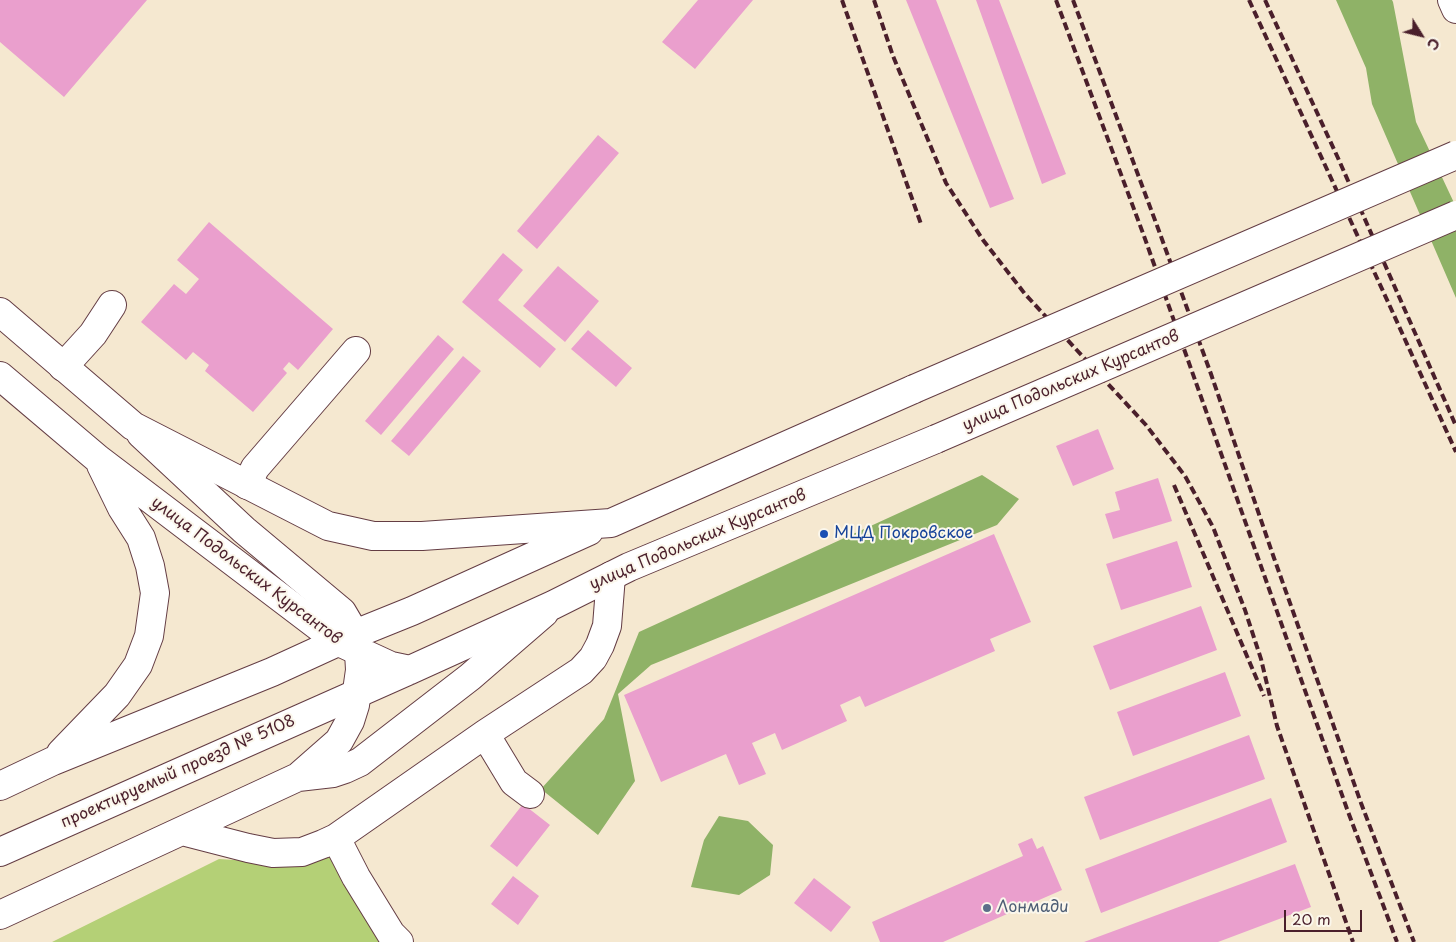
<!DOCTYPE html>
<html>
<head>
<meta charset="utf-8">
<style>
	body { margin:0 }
	#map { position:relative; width:1456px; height:942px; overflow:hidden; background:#f5e8d0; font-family:"Playpen Sans",sans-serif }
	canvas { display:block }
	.north { position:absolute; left:1396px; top:10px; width:50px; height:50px; -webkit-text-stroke:4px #fbf7ec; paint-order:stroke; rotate:126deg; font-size:14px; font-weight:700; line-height:20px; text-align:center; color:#4a1f2b }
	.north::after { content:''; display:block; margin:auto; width:18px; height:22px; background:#4a1f2b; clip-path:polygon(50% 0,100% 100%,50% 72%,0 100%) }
	.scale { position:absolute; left:1284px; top:910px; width:78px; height:22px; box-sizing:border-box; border:2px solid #4a1f2b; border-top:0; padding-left:6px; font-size:15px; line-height:18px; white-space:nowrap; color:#4a1f2b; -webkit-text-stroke:4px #fbf7ec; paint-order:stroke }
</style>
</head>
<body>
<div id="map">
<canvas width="1456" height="942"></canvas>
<div class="north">С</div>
<div class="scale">20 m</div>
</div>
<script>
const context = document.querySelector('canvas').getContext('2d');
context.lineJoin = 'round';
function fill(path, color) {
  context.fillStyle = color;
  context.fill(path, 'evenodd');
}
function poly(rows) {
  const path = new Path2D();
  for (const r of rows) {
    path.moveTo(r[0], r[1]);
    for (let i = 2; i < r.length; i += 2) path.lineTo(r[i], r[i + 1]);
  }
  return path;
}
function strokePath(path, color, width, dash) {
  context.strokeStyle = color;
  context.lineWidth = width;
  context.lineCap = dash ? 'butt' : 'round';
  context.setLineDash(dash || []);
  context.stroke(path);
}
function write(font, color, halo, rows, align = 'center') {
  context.font = font + ' "Playpen Sans",sans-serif';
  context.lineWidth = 4;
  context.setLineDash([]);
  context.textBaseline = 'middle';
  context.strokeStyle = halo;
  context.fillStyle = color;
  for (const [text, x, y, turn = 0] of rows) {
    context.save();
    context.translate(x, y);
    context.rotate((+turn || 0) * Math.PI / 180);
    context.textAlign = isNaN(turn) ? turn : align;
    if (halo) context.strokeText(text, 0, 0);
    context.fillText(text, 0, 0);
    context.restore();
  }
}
fill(poly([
	[331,853,383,942,52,942,219,859,297,864]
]), '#b4d076');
fill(poly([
	[1336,0,1392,0,1393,2,1416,122,1456,207,1456,298,1372,104,1366,68],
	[982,475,1019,499,997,525,651,665,618,694,635,781,598,835,541,789,604,719,639,632],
	[719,816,748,821,773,845,770,875,739,895,691,887,704,840]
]), '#8fb267');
fill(poly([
	[0,0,147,0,64,97,0,42],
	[698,0,753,0,695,69,662,42],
	[906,0,936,0,1014,199,990,208],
	[976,0,999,0,1066,174,1042,184],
	[598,135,619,153,537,249,517,231],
	[209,222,333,329,298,370,289,362,283,369,287,373,253,412,205,371,209,365,193,352,186,360,141,322,174,284,186,294,199,279,177,260],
	[503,253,523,270,498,300,556,349,540,368,462,302],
	[558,266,599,301,565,342,523,306],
	[588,330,632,368,616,387,571,349],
	[438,335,454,349,381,435,365,421],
	[463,356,481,371,409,456,391,441],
	[1098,429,1114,469,1073,486,1056,446],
	[1158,478,1172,521,1113,539,1105,514,1120,510,1115,492],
	[994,534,1031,622,990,639,995,651,865,707,860,696,840,705,847,721,782,750,775,733,752,743,766,774,739,785,726,754,661,782,624,695],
	[1177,541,1192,587,1121,610,1106,564],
	[1201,606,1217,650,1110,690,1093,646],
	[1225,672,1241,716,1133,756,1117,712],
	[1249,735,1265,779,1100,840,1084,797],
	[1271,798,1287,842,1101,913,1085,869],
	[523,804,550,825,517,867,490,846],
	[1032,838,1037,849,1043,846,1062,890,943,942,880,942,872,922,1023,856,1018,844],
	[1295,864,1311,907,1218,942,1084,942],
	[513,876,539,896,518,925,491,904],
	[814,878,851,907,831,932,794,903]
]), '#ea9fcd');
const minor = poly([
	[63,367,93,334,112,305],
	[247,485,255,468,356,351],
	[485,734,514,782,530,794],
	[298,777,333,773,345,769,360,762,470,677,544,613],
	[182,831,248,848,273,853,302,852,323,844,336,838,485,734,581,671,593,658,600,645,607,626,611,576],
	[336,838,356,877,391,934,399,942],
	[0,915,298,777,339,741,350,721,355,705,360,670,359,652,355,634,342,612,244,530,141,434]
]);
const major = poly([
	[1452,0,1456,9],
	[0,312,133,426,328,526,373,536,422,536,611,523,914,389],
	[0,376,98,459,339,642,391,666,410,670],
	[61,753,117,695,138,665,149,636,155,593,150,566,141,538,122,508,101,465],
	[0,786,53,761,272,672,355,634,412,611,589,531],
	[0,852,410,670,553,605,629,567,936,439]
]);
strokePath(minor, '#643d44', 30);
strokePath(major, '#643d44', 30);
strokePath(minor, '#fff', 28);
strokePath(major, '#fff', 28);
strokePath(poly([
	[842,0,921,224],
	[874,0,893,56,946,183,983,240,1025,294,1146,425,1185,476,1213,527,1245,610,1261,659,1277,726,1353,942],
	[1056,0,1144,236,1347,809,1397,942],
	[1073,0,1159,231,1211,374,1274,558,1361,803,1414,942],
	[1249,0,1388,302,1456,452],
	[1265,0,1338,158,1456,426],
	[1174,485,1264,696]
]), '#4a1f2b', 4, [8, 4]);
const majorBridge = poly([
	[914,389,1456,155],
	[936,439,1456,215]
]);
strokePath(majorBridge, '#643d44', 30, []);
strokePath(majorBridge, '#fff', 28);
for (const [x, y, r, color] of [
	[824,534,5,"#1a4fb4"],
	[987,908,5,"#5c6f8a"]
]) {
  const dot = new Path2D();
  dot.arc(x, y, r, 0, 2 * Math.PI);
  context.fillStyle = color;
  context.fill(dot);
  strokePath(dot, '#fbf7ec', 2);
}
write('16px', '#4a1f2b', '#fbf7ec', [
	["улица Подольских Курсантов",1071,381,-23],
	["улица Подольских Курсантов",698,540,-23],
	["улица Подольских Курсантов",246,571,37],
	["проектируемый проезд № 5108",178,772,-24]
]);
write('16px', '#164399', '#fbf7ec', [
	["МЦД Покровское",834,534]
], 'left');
write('16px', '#4e5e75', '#fbf7ec', [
	["Лонмади",997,908]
], 'left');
</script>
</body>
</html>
